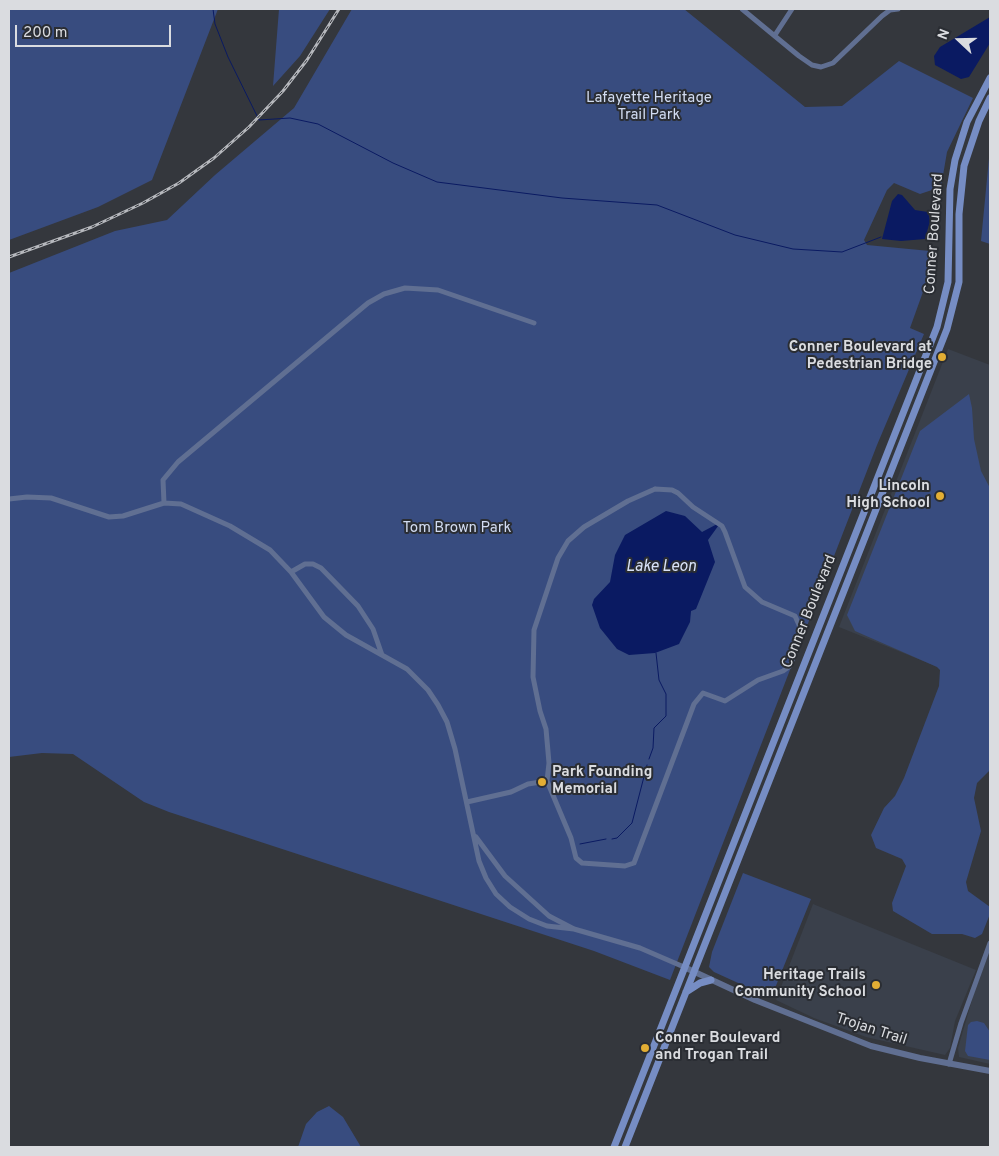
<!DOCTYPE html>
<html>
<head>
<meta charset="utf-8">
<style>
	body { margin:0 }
	#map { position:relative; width:999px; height:1156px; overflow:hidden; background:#34373d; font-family:Overpass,sans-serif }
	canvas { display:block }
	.frame { position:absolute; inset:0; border:10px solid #dadce0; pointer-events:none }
	.north { position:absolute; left:934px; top:15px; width:50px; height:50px; -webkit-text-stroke:4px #2a2d33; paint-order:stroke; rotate:291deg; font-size:14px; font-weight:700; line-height:20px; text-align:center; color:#dadce0 }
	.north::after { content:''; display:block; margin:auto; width:18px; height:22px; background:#dadce0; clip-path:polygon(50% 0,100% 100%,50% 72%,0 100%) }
	.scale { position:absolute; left:15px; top:25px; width:156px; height:22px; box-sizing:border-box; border:2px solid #dadce0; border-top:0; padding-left:6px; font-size:15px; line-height:18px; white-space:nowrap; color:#dadce0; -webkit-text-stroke:4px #2a2d33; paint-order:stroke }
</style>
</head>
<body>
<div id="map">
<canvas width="999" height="1156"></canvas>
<div class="frame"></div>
<div class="north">N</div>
<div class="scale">200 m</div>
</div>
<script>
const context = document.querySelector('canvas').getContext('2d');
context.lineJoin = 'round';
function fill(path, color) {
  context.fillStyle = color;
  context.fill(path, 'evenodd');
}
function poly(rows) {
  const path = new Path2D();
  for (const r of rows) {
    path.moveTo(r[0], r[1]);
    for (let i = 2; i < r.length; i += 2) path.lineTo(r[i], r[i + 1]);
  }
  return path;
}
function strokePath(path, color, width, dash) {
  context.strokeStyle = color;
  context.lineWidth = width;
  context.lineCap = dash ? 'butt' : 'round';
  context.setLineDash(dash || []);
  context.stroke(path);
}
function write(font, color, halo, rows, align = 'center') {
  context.font = font + ' Overpass,sans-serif';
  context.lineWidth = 4;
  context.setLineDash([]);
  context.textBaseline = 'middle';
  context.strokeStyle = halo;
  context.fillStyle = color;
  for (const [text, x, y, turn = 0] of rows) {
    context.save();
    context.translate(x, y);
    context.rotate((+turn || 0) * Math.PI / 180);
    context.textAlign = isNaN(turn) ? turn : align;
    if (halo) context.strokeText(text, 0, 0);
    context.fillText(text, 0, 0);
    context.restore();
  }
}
fill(poly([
	[948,349,990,365,990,688,839,627],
	[813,904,976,970,955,1021,950,1048,945,1055,866,1037,814,1018,776,1000],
	[990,950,990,1064,959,1057,958,1048,975,990]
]), '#3a404b');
fill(poly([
	[9,9,218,9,152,180,98,207,9,240],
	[279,9,330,9,300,56,273,86],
	[352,9,684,9,805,107,842,106,899,61,973,98,947,152,941,187,920,194,894,183,887,190,864,240,867,245,930,251,933,264,910,328,924,334,877,445,670,980,594,951,169,812,144,802,73,754,42,753,9,757,9,273,115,231,167,220,215,175,294,108],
	[990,148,990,244,981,241],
	[969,394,972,408,974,439,981,471,990,488,990,770,977,783,974,798,981,831,966,882,968,891,990,907,990,914,982,934,975,938,962,934,932,934,893,911,892,903,906,866,902,859,876,848,871,835,884,808,895,796,904,778,939,686,940,670,937,667,855,631,847,615,920,431],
	[743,873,811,899,771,998,714,972,709,967,712,952],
	[977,1021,984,1023,990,1032,990,1060,968,1056,965,1051,968,1025,971,1022],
	[329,1106,343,1117,361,1147,298,1147,306,1124,317,1112]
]), '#384c7f');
fill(poly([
	[990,17,990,43,969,77,961,79,935,65,934,56,940,47],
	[898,194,902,195,915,210,928,212,930,221,925,239,901,241,882,239,892,201],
	[666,511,685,516,702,532,721,522,708,540,715,562,696,609,691,611,690,622,679,644,655,653,629,655,617,649,600,628,592,605,594,599,610,582,615,555,625,535]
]), '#0a1a62');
strokePath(poly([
	[213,9,215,24,228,57,259,120,290,118,318,124,393,163,437,182,562,198,657,205,735,235,793,249,842,252,881,237],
	[649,759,653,748,654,728,666,716,666,694,659,680,656,653],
	[612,839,617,838,632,823,647,765],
	[580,844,606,839]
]), '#0a1a62', 1);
strokePath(poly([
	[742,9,799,56,812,65,821,67,833,63,882,16,890,10,898,9],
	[775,35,792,9],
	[655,489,672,490,678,493,693,507,722,526,725,532,745,587,762,602,795,616,800,627,800,639,790,666,783,671,758,680,725,701,703,693,694,704,634,863,625,866,582,863,576,858,571,838,547,781,549,763,546,729,540,711,533,677,534,630,558,558,568,541,584,527,628,501,655,489],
	[9,499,27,497,51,498,109,517,123,516,164,503,181,504,230,526,270,550,291,572,324,617,346,635,407,669,428,690,438,705,447,722,455,749,479,861,486,878,496,894,510,907,529,919,547,926,574,929],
	[164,503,163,480,178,462,368,303,384,294,405,288,438,290,534,323],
	[291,572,305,564,313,564,321,568,358,606,373,629,382,655],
	[467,802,511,792,528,784,547,781],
	[476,837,505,876,549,916,574,929,640,948,684,967],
	[949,1064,961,1023,990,943]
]), '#606f92', 5);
strokePath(poly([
	[684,967,755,1000,871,1046,920,1058,990,1071]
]), '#606f92', 6);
strokePath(poly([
	[686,992,700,983,711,980],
	[614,1147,937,327,948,282,950,189,955,160,967,122,990,78],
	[625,1147,947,329,959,282,959,214,964,166,979,121,990,98]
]), '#768dc4', 7);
const rail = poly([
	[9,257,92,227,143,203,179,183,214,158,249,127,283,91,307,60,339,9]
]);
strokePath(rail, '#b6b8bd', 3);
strokePath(rail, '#2a2d33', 1, [4]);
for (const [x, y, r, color] of [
	[942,357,5,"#e3ae34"],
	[940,496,5,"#e3ae34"],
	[542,782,5,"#e3ae34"],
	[876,985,5,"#e3ae34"],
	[645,1048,5,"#e3ae34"]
]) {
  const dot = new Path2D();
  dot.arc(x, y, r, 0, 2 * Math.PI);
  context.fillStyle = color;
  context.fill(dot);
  strokePath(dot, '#2a2d33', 2);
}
write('15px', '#d2dcf2', '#2a2d33', [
	["Lafayette Heritage",649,99],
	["Trail Park",649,116],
	["Tom Brown Park",457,529]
]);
write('15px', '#dadce0', '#2a2d33', [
	["Conner Boulevard",935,234,-86],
	["Conner Boulevard",810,612,-68],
	["Trojan Trail",871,1030,18]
]);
write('bold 15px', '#dadce0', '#2a2d33', [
	["Conner Boulevard at",932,348],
	["Pedestrian Bridge",932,365],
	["Lincoln",930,487],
	["High School",930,504],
	["Park Founding",552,773,"left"],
	["Memorial",552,790,"left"],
	["Heritage Trails",866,976],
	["Community School",866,993],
	["Conner Boulevard",655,1039,"left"],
	["and Trogan Trail",655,1056,"left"]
], 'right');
write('italic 16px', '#d8e2f8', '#2a2d33', [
	["Lake Leon",661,568]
]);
</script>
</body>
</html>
